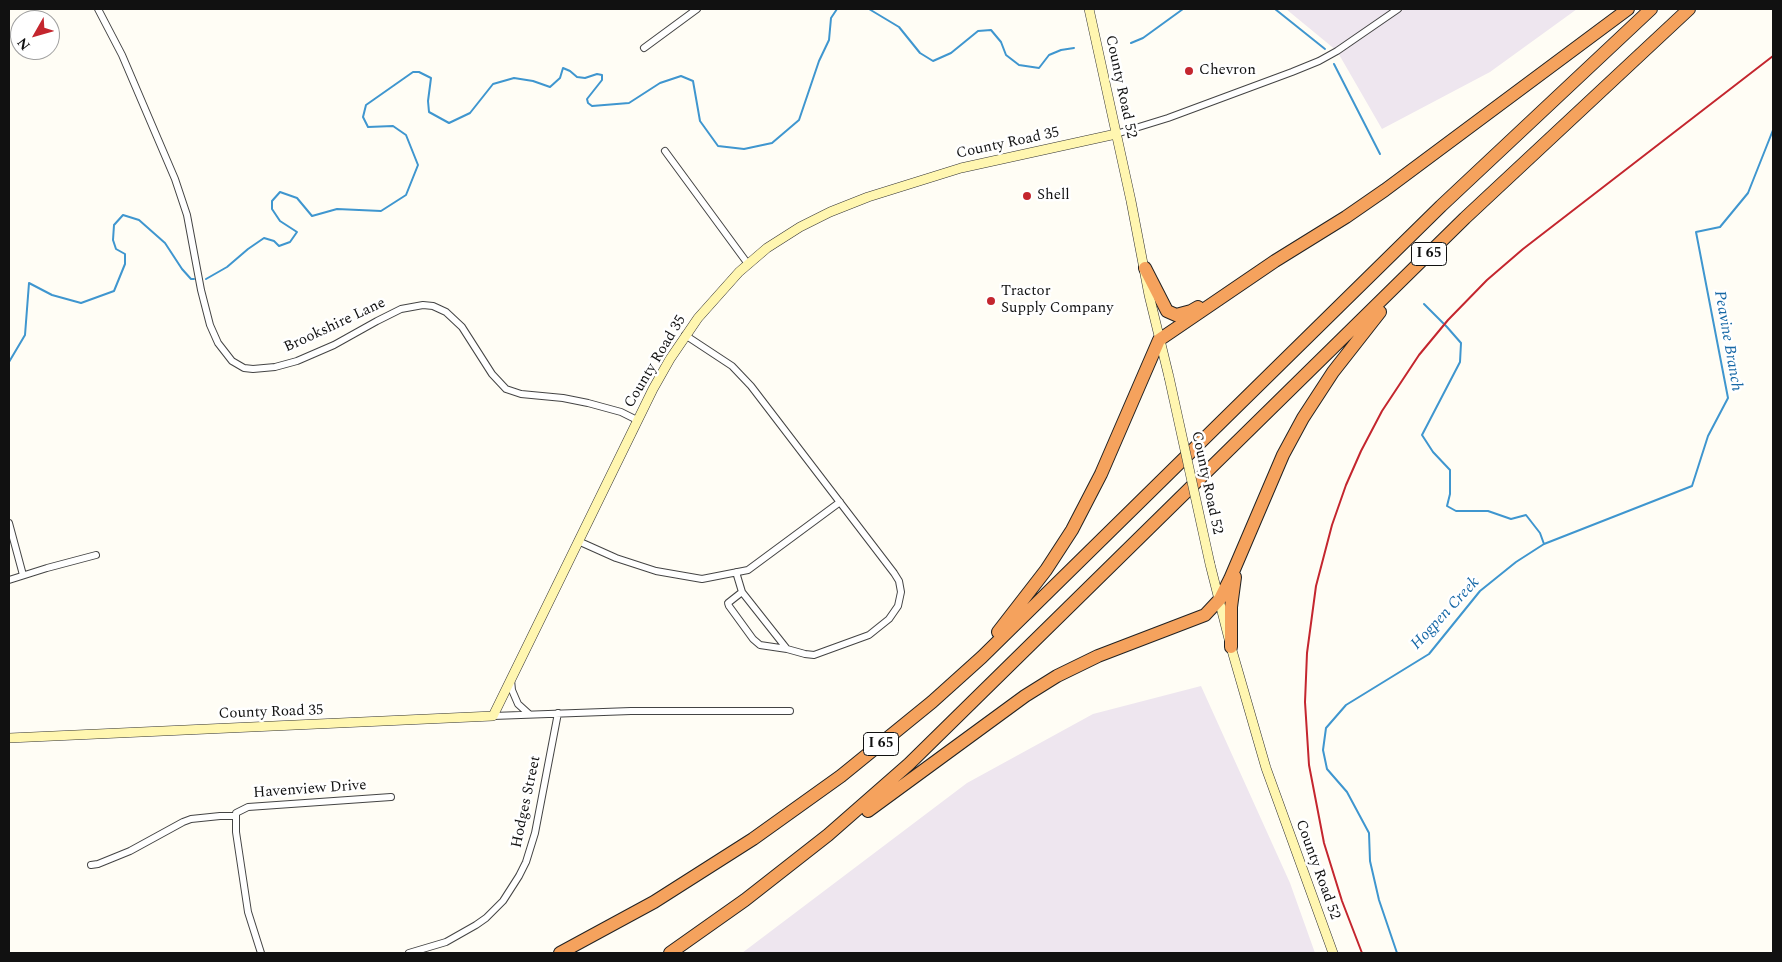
<!DOCTYPE html>
<html>
<head>
<meta charset="utf-8">
<style>
	body { margin:0 }
	#map { position:relative; width:1782px; height:962px; overflow:hidden; background:#fffdf5; font-family:Spectral,serif }
	canvas { display:block }
	.frame { position:absolute; inset:0; border:10px solid #111; pointer-events:none }
	.north { position:absolute; left:10px; top:10px; width:50px; height:50px; box-sizing:border-box; background:#fff; border:1px solid #a0a0a0; border-radius:50%; rotate:232deg; font-size:14px; font-weight:700; line-height:20px; text-align:center; color:#111 }
	.north::after { content:''; display:block; margin:auto; width:18px; height:22px; background:#c4262e; clip-path:polygon(50% 0,100% 100%,50% 72%,0 100%) }
</style>
</head>
<body>
<div id="map">
<canvas width="1782" height="962"></canvas>
<div class="frame"></div>
<div class="north">N</div>
</div>
<script>
const context = document.querySelector('canvas').getContext('2d');
context.lineJoin = 'round';
function fill(path, color) {
  context.fillStyle = color;
  context.fill(path, 'evenodd');
}
function poly(rows) {
  const path = new Path2D();
  for (const r of rows) {
    path.moveTo(r[0], r[1]);
    for (let i = 2; i < r.length; i += 2) path.lineTo(r[i], r[i + 1]);
  }
  return path;
}
function strokePath(path, color, width, dash) {
  context.strokeStyle = color;
  context.lineWidth = width;
  context.lineCap = dash ? 'butt' : 'round';
  context.setLineDash(dash || []);
  context.stroke(path);
}
function write(font, color, halo, rows, align = 'center') {
  context.font = font + ' Spectral,serif';
  context.lineWidth = 5;
  context.setLineDash([]);
  context.textBaseline = 'middle';
  context.strokeStyle = halo;
  context.fillStyle = color;
  for (const [text, x, y, turn = 0] of rows) {
    context.save();
    context.translate(x, y);
    context.rotate((+turn || 0) * Math.PI / 180);
    context.textAlign = isNaN(turn) ? turn : align;
    if (halo) context.strokeText(text, 0, 0);
    context.fillText(text, 0, 0);
    context.restore();
  }
}
fill(poly([
	[1286,9,1577,9,1490,72,1382,129,1337,51],
	[1201,686,1290,883,1315,953,742,953,967,783,1093,714]
]), '#eee6ef');
strokePath(poly([
	[869,9,899,27,920,53,933,61,951,53,978,31,991,30,1001,42,1006,55,1019,65,1039,68,1049,55,1061,50,1074,48],
	[1275,9,1325,49],
	[1131,43,1143,38,1183,9],
	[1334,64,1380,154],
	[206,279,227,267,248,249,264,238,274,241,279,246,290,242,297,232,280,221,272,209,272,201,280,192,297,198,312,216,337,209,381,211,406,195,418,165,406,135,393,126,368,127,363,117,366,105,413,72,419,72,431,78,428,101,429,112,449,123,470,113,493,84,514,78,533,81,550,87,560,78,563,68,570,71,577,77,585,78,597,74,602,75,602,80,587,99,588,103,592,106,629,103,660,83,681,76,693,81,700,121,718,146,744,149,772,143,799,120,819,61,829,40,831,18,837,9],
	[9,362,25,335,29,283,52,295,81,303,114,291,125,264,125,254,116,249,113,240,114,225,123,215,139,220,165,243,182,269,191,279,194,279],
	[1544,544,1692,486,1708,436,1728,398,1696,232,1720,227,1748,193,1773,130],
	[1397,953,1379,900,1370,861,1369,833,1347,792,1327,769,1323,750,1326,728,1346,705,1429,654,1480,591,1516,562,1544,544,1540,533,1526,515,1511,519,1488,511,1456,511,1447,506,1450,494,1450,470,1433,452,1422,435,1460,362,1461,343,1447,327,1424,304]
]), '#3f96cf', 2);
const street = poly([
	[98,9,122,55,175,179,187,215,201,290,210,325,218,343,232,361,244,368,253,369,275,367,297,361,334,345,377,321,401,309,423,305,433,306,446,312,462,327,492,374,506,389,521,394,563,398,588,403,621,412,637,420],
	[644,48,697,9],
	[1116,134,1168,118,1292,72,1319,61,1337,51,1398,9],
	[665,151,748,264],
	[685,335,732,366,751,386,894,573,899,581,901,592,898,606,889,619,869,635,814,655,805,654,787,649,742,592,736,572],
	[9,523,23,575],
	[578,541,616,558,656,571,702,579,748,570,840,502],
	[9,580,47,568,96,555],
	[742,592,728,603,729,606,753,639,760,645,787,649],
	[511,680,512,690,518,704,529,714],
	[493,716,631,711,790,711],
	[91,865,98,864,130,851,183,822,191,819,220,816,236,816],
	[261,953,248,912,236,832,236,813,248,807,391,797],
	[409,953,446,942,476,925,486,918,503,901,519,876,526,862,535,833,558,713]
]);
const secondary = poly([
	[1089,9,1131,201,1149,295,1169,377],
	[1210,564,1231,647,1266,768,1333,953],
	[9,738,493,716,653,389,670,359,698,318,739,272,767,248,800,227,830,212,868,197,961,168,1116,134]
]);
const highway = poly([
	[1145,268,1167,311,1176,315,1191,311,1198,307],
	[998,632,1046,570,1072,530,1101,474,1159,340,1275,261,1346,217,1385,190,1628,9],
	[1231,647,1231,607,1235,577],
	[868,811,1025,696,1057,676,1098,656,1205,615,1220,599,1230,579,1283,455,1303,418,1333,372,1380,312],
	[560,953,654,902,753,839,841,776,932,702,982,657,1039,601,1441,206,1651,9],
	[670,953,745,900,828,835,909,764,1465,218,1689,9]
]);
strokePath(street, '#444', 8);
strokePath(secondary, '#333', 10);
strokePath(highway, '#222', 14);
strokePath(street, '#fff', 6);
strokePath(secondary, '#fff6b0', 9);
strokePath(highway, '#f5a25d', 12);
strokePath(poly([
	[1362,953,1342,901,1324,843,1309,765,1305,702,1307,653,1316,586,1332,525,1346,485,1361,451,1382,411,1419,355,1448,320,1487,280,1523,249,1773,56]
]), '#c4262e', 2);
const secondaryBridge = poly([
	[1169,377,1210,564]
]);
strokePath(secondaryBridge, '#333', 10, []);
strokePath(secondaryBridge, '#fff6b0', 9);
for (const [x, y, r, color] of [
	[1189,71,5,"#c4262e"],
	[1027,196,5,"#c4262e"],
	[991,301,5,"#c4262e"]
]) {
  const dot = new Path2D();
  dot.arc(x, y, r, 0, 2 * Math.PI);
  context.fillStyle = color;
  context.fill(dot);
  strokePath(dot, '#fff', 2);
}
for (const [x, y, w] of [
	[1429,254,35],
	[881,744,35]
]) {
  const box = new Path2D();
  box.roundRect(x - w / 2, y - 11.5, w, 23, 4);
  context.fillStyle = '#fff';
  context.fill(box);
  strokePath(box, '#111', 1);
}
write('bold 14px', '#111', null, [
	["I 65",1429,254],
	["I 65",881,744]
]);
write('15px', '#111', '#fff', [
	["Chevron",1199,71],
	["Shell",1037,196],
	["Tractor",1001,292],
	["Supply Company",1001,309]
], 'left');
write('15px', '#111', '#fff', [
	["County Road 52",1120,87,78],
	["County Road 35",1008,144,-12],
	["Brookshire Lane",335,326,-25],
	["County Road 35",656,362,-59],
	["County Road 52",1206,483,78],
	["County Road 35",271,713,-2],
	["Havenview Drive",310,790,-4],
	["Hodges Street",527,802,-78],
	["County Road 52",1317,870,70]
]);
write('italic 16px', '#1768a6', '#fff', [
	["Peavine Branch",1727,341,80],
	["Hogpen Creek",1446,614,-47]
]);
</script>
</body>
</html>
